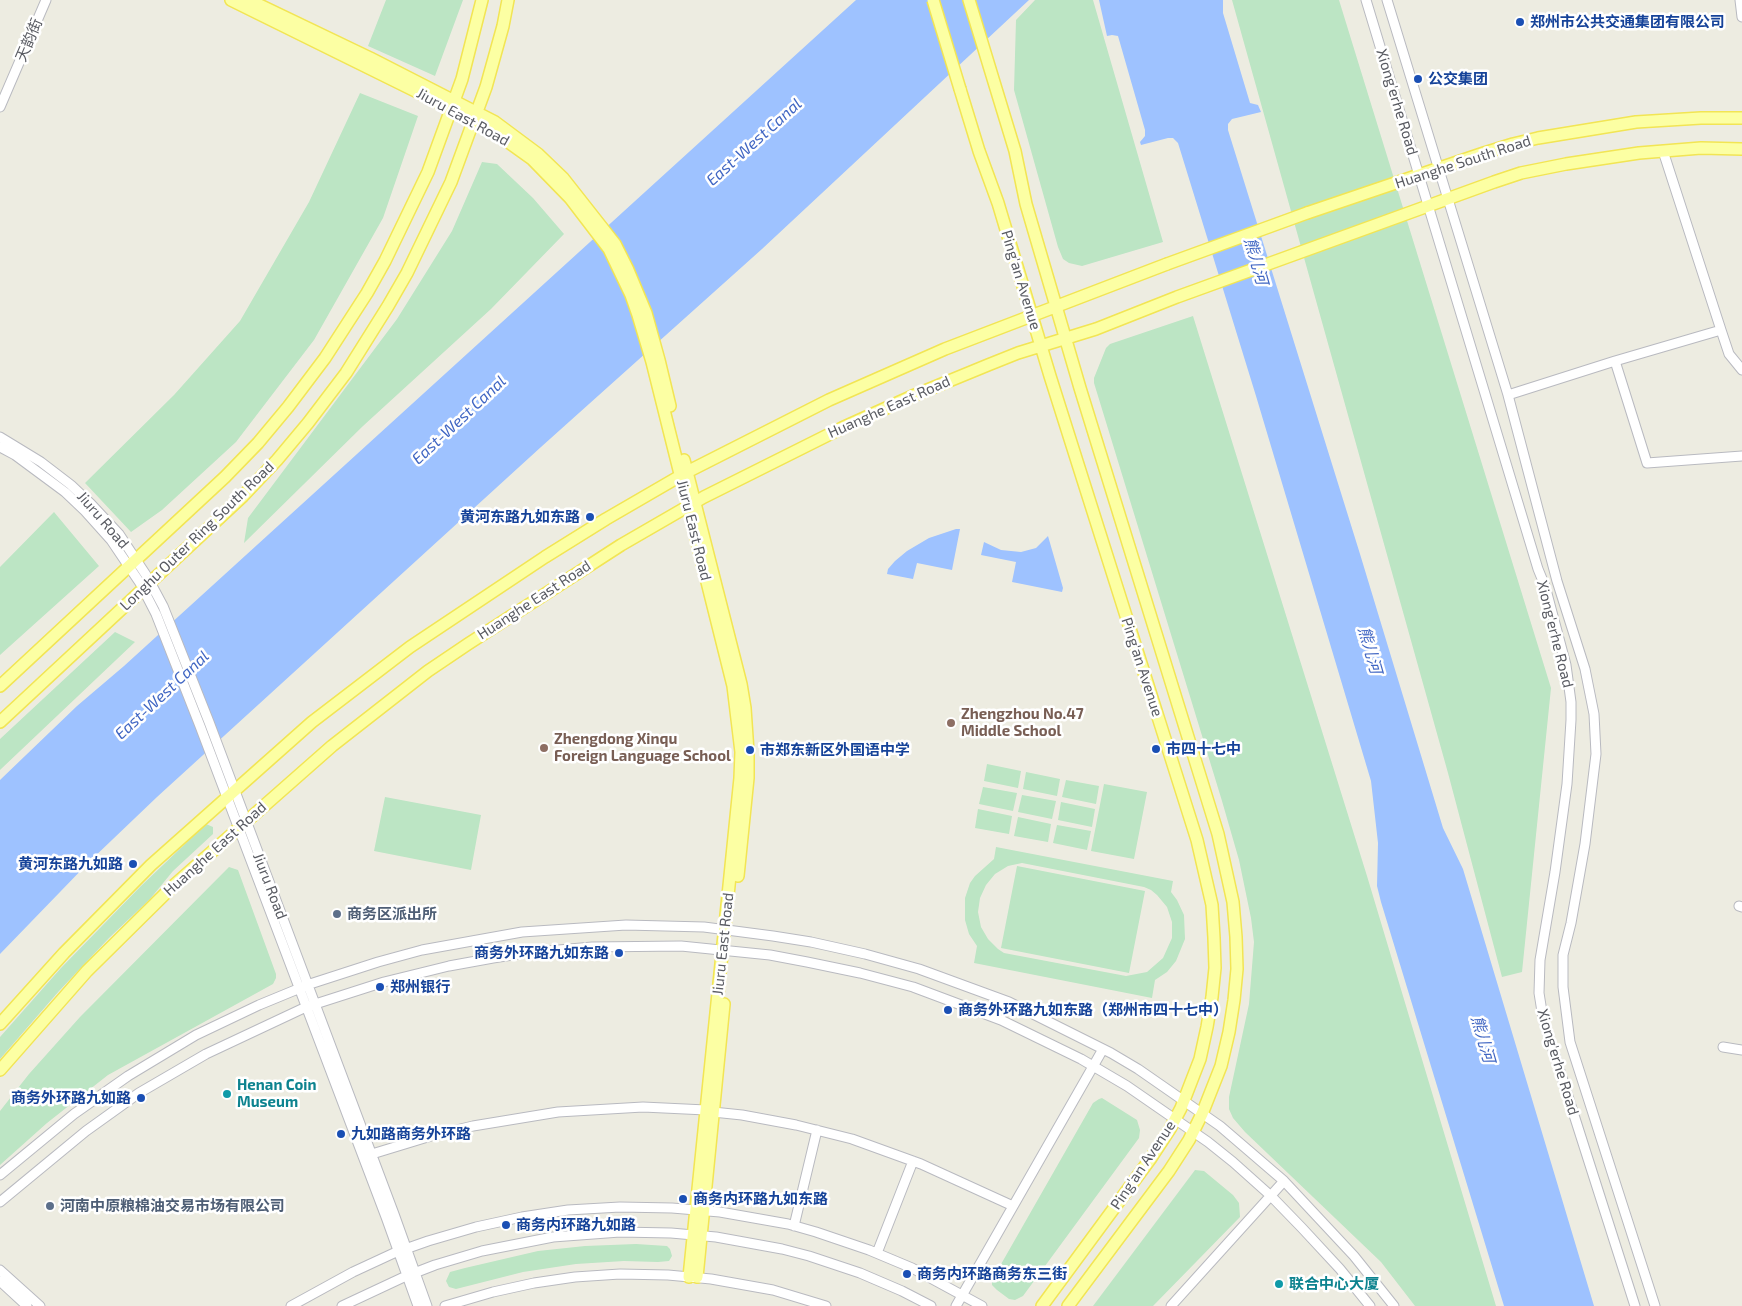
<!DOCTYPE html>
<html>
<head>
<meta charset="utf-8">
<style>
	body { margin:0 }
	canvas { display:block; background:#edece1 }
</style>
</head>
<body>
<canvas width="1742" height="1306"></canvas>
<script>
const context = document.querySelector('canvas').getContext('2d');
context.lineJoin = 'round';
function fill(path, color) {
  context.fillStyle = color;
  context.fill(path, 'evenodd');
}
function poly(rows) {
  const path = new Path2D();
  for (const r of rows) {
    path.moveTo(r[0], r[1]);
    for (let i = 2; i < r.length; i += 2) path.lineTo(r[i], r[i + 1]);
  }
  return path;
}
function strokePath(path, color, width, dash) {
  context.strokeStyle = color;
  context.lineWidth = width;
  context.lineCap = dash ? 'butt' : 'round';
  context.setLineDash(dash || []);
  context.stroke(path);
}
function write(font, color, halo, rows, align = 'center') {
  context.font = font + ' "Exo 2","Noto Sans SC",sans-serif';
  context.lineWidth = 5;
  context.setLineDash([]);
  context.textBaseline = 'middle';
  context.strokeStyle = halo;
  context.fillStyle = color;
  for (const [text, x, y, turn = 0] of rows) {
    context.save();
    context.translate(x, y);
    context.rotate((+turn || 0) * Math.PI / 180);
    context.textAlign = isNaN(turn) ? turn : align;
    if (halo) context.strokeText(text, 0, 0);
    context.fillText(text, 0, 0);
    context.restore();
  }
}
fill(poly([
	[386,0,463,0,435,76,368,46],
	[1035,0,1093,0,1163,242,1082,266,1069,263,1063,259,1058,247,1014,90,1016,20],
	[1232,0,1339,0,1551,688,1522,972,1502,977,1448,773],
	[360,93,418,116,383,218,314,340,236,442,162,510,131,532,85,483,174,395,240,321,309,202],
	[482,162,497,164,533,198,564,234,491,309,363,426,244,543,248,518,397,319,452,231],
	[1193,316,1367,876,1496,1306,1415,1306,1381,1262,1245,1132,1233,1118,1229,1109,1229,1097,1249,1004,1254,942,1251,918,1239,860,1222,801,1094,383,1094,378,1106,348,1110,344],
	[54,512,99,566,0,655,0,567],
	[115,632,135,642,0,770,0,739],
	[987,764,1021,771,1018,788,984,781],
	[1026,772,1060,779,1057,796,1023,789],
	[1066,780,1099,786,1096,804,1062,797],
	[1104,784,1147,792,1134,859,1091,851],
	[983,787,1017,793,1013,811,979,804],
	[1022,795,1056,801,1052,819,1018,812],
	[385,797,481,815,471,870,374,851],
	[1061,802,1095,809,1092,827,1058,820],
	[978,809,1012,816,1009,834,975,828],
	[1018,817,1051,824,1048,842,1014,836],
	[206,824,213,827,213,834,173,871,150,899,109,938,59,991,0,1059,0,1037,61,968,141,886],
	[1057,825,1091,831,1087,850,1053,843],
	[996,847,1173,881,1171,892,1177,900,1184,915,1185,939,1176,961,1167,972,1155,980,1152,998,974,963,977,946,969,934,965,920,965,898,970,883,975,876,994,859],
	[1022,863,1144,887,1151,890,1157,895,1167,907,1172,922,1172,938,1163,958,1147,972,1126,976,1004,953,998,949,988,939,981,927,978,912,980,898,986,885,995,874,1008,866],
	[1017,866,1145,891,1129,973,1001,948],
	[229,867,238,870,276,974,276,978,273,984,108,1075,47,1123,0,1165,0,1111,29,1074,80,1017],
	[1102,1098,1137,1120,1140,1130,1139,1138,1023,1296,1015,1300,1009,1299,997,1290,992,1285,992,1280,1093,1103,1099,1099],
	[1195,1170,1204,1171,1233,1195,1239,1203,1240,1217,1153,1306,1093,1306],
	[636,1244,667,1246,670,1249,672,1256,669,1261,658,1262,624,1261,576,1264,523,1272,456,1289,449,1287,446,1281,450,1272,465,1268,538,1251,585,1246]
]), '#bce5c4');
fill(poly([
	[856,0,1029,0,762,249,541,447,157,797,90,861,0,954,0,780,77,706,124,666],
	[1099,0,1223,0,1223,13,1250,103,1258,105,1261,112,1232,119,1228,124,1228,130,1360,554,1443,828,1463,869,1594,1306,1504,1306,1381,902,1377,886,1378,843,1371,781,1256,396,1178,143,1173,138,1168,138,1141,145,1140,142,1145,136,1145,130,1118,36,1112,35,1107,36],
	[956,529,960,529,952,570,917,563,913,579,887,574,888,569,895,561,907,551,929,538],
	[1048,536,1063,588,1062,592,1012,582,1016,562,981,555,984,542,1001,550,1021,552,1036,548]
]), '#9ec2ff');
const minor = poly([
	[1366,0,1538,569,1545,586,1566,665,1571,702,1571,720,1567,784,1555,872,1540,960,1539,993,1543,1018,1635,1306],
	[1387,0,1508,395,1557,581,1585,669,1594,714,1596,754,1585,844,1571,923,1563,955,1563,987,1570,1042,1655,1306],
	[1740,0,1742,17],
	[0,107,46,0],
	[1721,330,1729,354,1742,370],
	[1615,361,1647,463,1742,456],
	[1508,395,1615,361,1721,330,1663,151],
	[0,437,41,462,71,485,91,504,119,534,148,578,163,606,209,722,394,1214,427,1306],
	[0,447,15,455,65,492,85,511,111,540,140,583,156,614,200,726,386,1217,418,1306],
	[1739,906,1742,907],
	[1723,1047,1742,1050],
	[713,1112,742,1115,796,1125,852,1139,921,1164,1013,1206],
	[372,1154,431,1136,473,1126,558,1112,643,1107,706,1110],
	[0,1175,74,1114,128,1076,196,1035,259,1005,310,984,378,962,422,950,522,932,626,925,704,927,773,936,811,942,865,954,919,969,1009,1002,1111,1053,1138,1069,1220,1126,1284,1181,1354,1256,1394,1306],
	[0,1202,86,1131,139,1093,206,1054,306,1007,384,982,449,966,493,958,525,953,592,947,681,946,770,955,807,962,860,973,913,987,1001,1020,1081,1059,1127,1086,1208,1142,1233,1162,1271,1196,1302,1228,1340,1269,1370,1306],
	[794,1226,817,1130],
	[877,1253,913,1161],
	[0,1270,40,1306],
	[0,1281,27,1306],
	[291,1306,353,1272,394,1253,428,1241,476,1227,522,1217,568,1210,620,1207,672,1208,720,1212,788,1224,816,1232,869,1250,912,1268,982,1306],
	[342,1306,404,1277,435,1265,482,1251,553,1237,620,1232,671,1233,716,1237,782,1249,809,1256,860,1273,902,1291,931,1306],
	[445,1306,493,1292,534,1283,575,1277,620,1274,668,1275,711,1279,773,1290,826,1306],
	[956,1306,1103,1049],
	[1171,1306,1284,1181]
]);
const major = poly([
	[231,0,462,114,490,129,532,159,570,198,609,249,631,295,638,315,652,362,733,686,741,752,740,778,689,1277],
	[249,0,370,58,495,122,538,154,563,178,615,244,628,270,646,313,659,360,670,406],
	[969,0,1015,151,1026,204,1080,388,1218,834,1233,902,1236,937,1237,969,1234,1000,1229,1032,1221,1066,1202,1114,1189,1140,1169,1171,1068,1306],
	[960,89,979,151,998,203,1050,376,1197,840,1212,905,1214,938,1215,968,1212,997,1207,1027,1200,1059,1181,1108,1170,1129,1151,1158,1042,1306],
	[1307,213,1484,153,1513,144,1538,138,1636,122,1701,118,1742,118],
	[684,460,741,684,745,708,748,752,748,778,738,876],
	[0,686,225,477,258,443,288,407,325,358,367,293,385,261,428,172,462,79,482,0],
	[0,722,243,496,277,460,308,423,346,373,388,306,407,273,451,182,486,87,503,26,508,0],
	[0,1024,64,953,151,865,312,722,410,647,545,557,606,519,687,472,829,400,945,349,1167,264],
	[0,1070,87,971,172,887,332,746,428,671,468,644,621,545,704,497,842,428,915,395,988,365,1018,353,1096,329,1177,297,1494,182,1521,173,1566,164,1639,153,1701,148,1742,149],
	[697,1277,724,1004]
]);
strokePath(minor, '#b9bac0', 11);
strokePath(major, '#f2e554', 14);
strokePath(minor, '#fff', 9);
strokePath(major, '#fcffa3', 11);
const majorBridge = poly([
	[933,0,960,89],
	[1167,264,1307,213]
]);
strokePath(majorBridge, '#f2e554', 14, []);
strokePath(majorBridge, '#fcffa3', 11);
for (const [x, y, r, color] of [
	[1520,22,5,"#1a4fb4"],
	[1418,79,5,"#1a4fb4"],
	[590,517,5,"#1a4fb4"],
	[951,723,5,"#8d6e63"],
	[544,748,5,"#8d6e63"],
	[1156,749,5,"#1a4fb4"],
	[750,750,5,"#1a4fb4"],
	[133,864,5,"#1a4fb4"],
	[337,914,5,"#5c6f8a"],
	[619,953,5,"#1a4fb4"],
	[380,987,5,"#1a4fb4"],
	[948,1010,5,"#1a4fb4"],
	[227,1094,5,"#0f9aa8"],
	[141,1098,5,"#1a4fb4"],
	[341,1134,5,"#1a4fb4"],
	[683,1199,5,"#1a4fb4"],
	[50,1206,5,"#5c6f8a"],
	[506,1225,5,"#1a4fb4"],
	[907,1274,5,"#1a4fb4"],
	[1279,1284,5,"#0f9aa8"]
]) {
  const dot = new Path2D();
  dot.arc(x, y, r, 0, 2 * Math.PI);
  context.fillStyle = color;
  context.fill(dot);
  strokePath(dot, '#fff', 2);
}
write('bold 15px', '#164399', '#fff', [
	["郑州市公共交通集团有限公司",1530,22],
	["公交集团",1428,79],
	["黄河东路九如东路",580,517,"right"],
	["市四十七中",1166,749],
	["市郑东新区外国语中学",760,750],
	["黄河东路九如路",123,864,"right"],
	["商务外环路九如东路",609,953,"right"],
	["郑州银行",390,987],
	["商务外环路九如东路（郑州市四十七中）",958,1010],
	["商务外环路九如路",131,1098,"right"],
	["九如路商务外环路",351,1134],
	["商务内环路九如东路",693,1199],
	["商务内环路九如路",516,1225],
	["商务内环路商务东三街",917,1274]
], 'left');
write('15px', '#595b62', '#fff', [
	["天韵街",29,40,-67],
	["Xiong'erhe Road",1397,102,73],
	["Jiuru East Road",463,117,29],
	["Huanghe South Road",1463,162,-18],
	["Ping'an Avenue",1021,280,73],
	["Huanghe East Road",889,407,-24],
	["Jiuru Road",103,520,49],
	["Jiuru East Road",694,530,76],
	["Longhu Outer Ring South Road",197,536,-44],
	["Huanghe East Road",534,600,-33],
	["Xiong'erhe Road",1555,634,76],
	["Ping'an Avenue",1142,667,72],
	["Huanghe East Road",215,849,-42],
	["Jiuru Road",270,886,69],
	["Jiuru East Road",723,944,-84],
	["Xiong'erhe Road",1558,1062,73],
	["Ping'an Avenue",1143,1165,-56]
]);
write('bold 15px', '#785e54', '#fff', [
	["Zhengzhou No.47",961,714],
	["Middle School",961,731],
	["Zhengdong Xinqu",554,739],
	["Foreign Language School",554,756]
], 'left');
write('bold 15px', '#4e5e75', '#fff', [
	["商务区派出所",347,914],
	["河南中原粮棉油交易市场有限公司",60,1206]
], 'left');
write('bold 15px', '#0d838f', '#fff', [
	["Henan Coin",237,1085],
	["Museum",237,1102],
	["联合中心大厦",1289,1284]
], 'left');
write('italic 16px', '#4066c3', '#fff', [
	["East-West Canal",754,142,-42],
	["熊儿河",1256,261,74],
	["East-West Canal",459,420,-43],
	["熊儿河",1370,650,74],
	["East-West Canal",162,695,-43],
	["熊儿河",1483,1039,74]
]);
</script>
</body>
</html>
